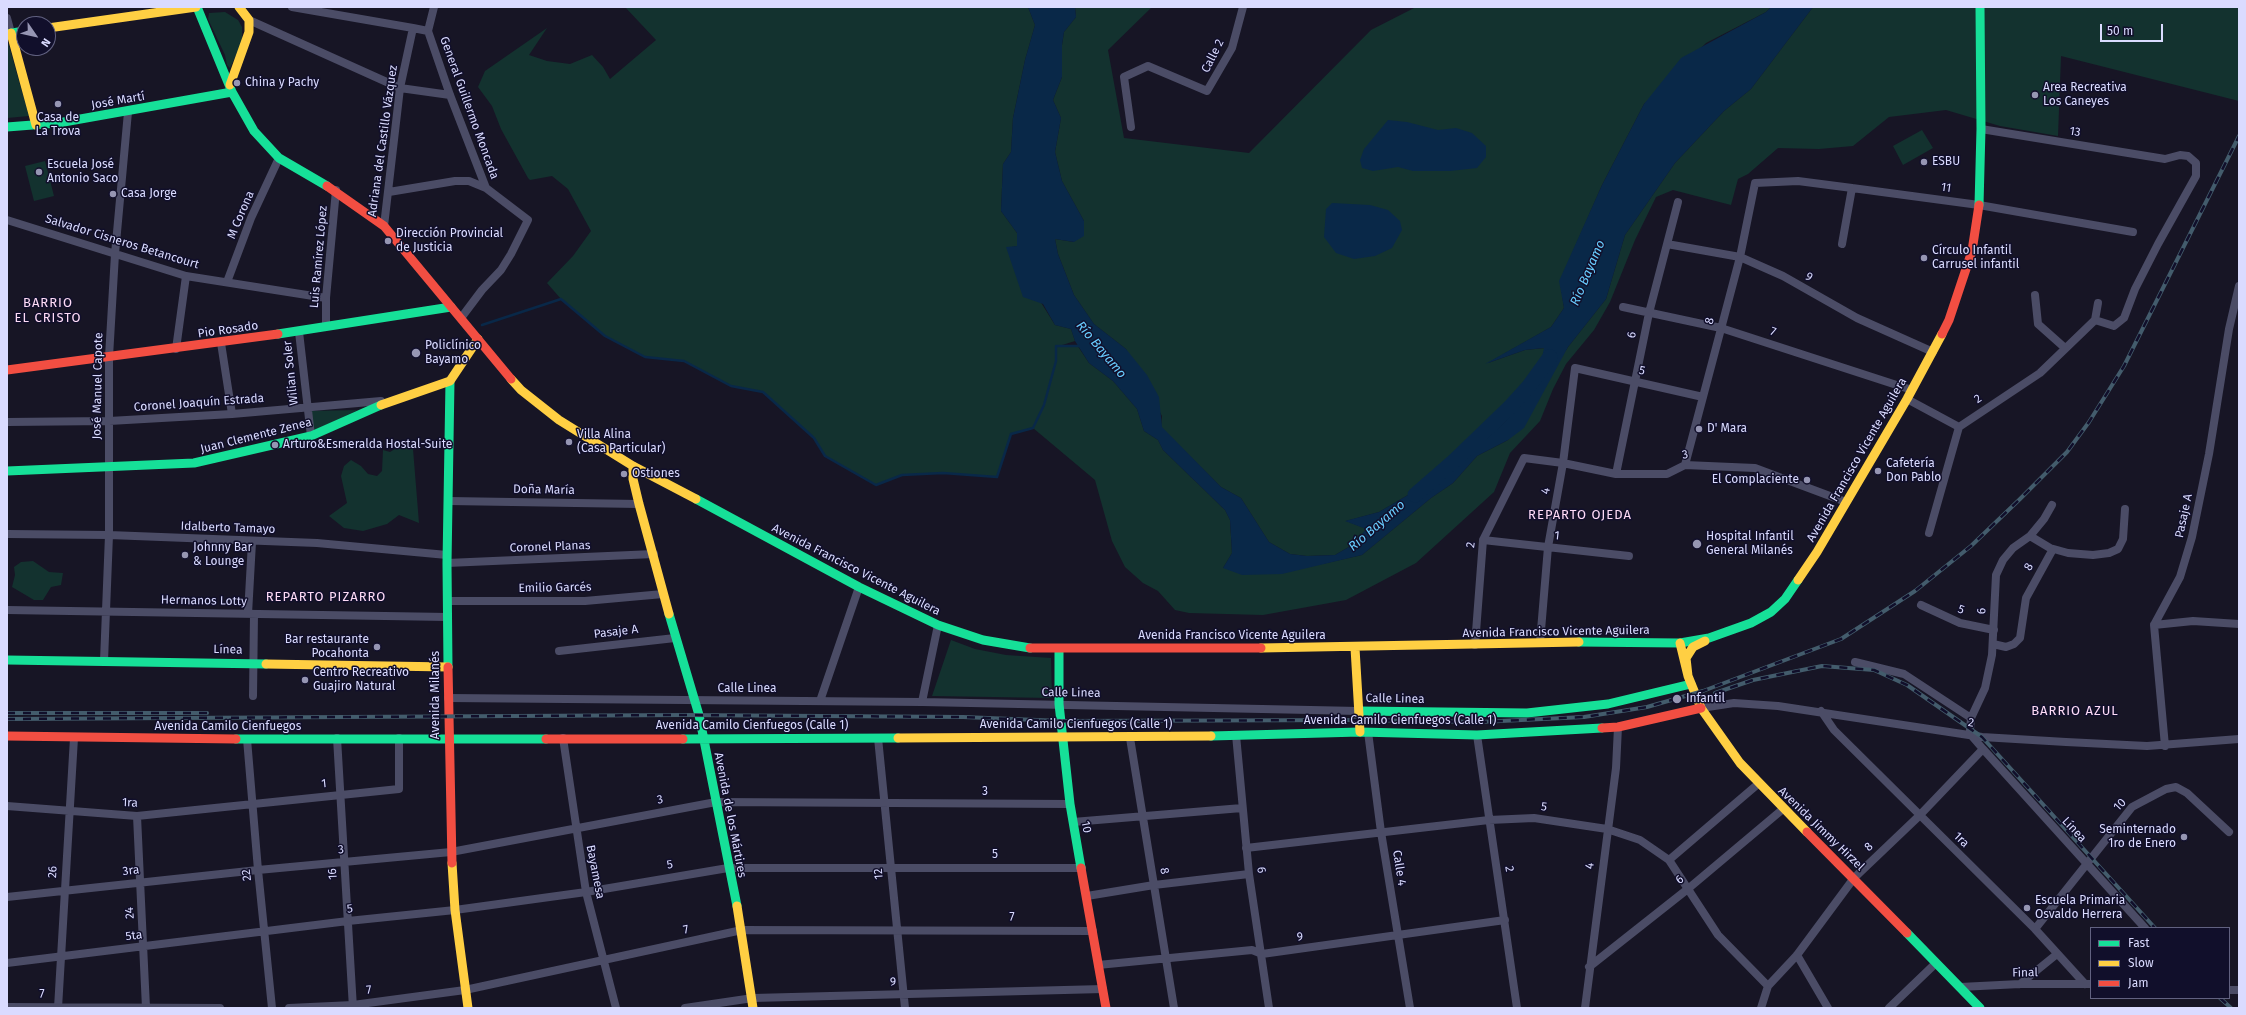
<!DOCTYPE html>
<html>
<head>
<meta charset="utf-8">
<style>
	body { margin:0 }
	#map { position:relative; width:2246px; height:1015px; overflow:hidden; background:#171525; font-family:"Fira Sans",sans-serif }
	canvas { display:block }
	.frame { position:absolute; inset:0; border:8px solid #dadbff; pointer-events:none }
	.legend { position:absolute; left:2090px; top:927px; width:140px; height:72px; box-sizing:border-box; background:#110f2b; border:1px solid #616180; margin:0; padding:5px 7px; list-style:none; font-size:12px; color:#dadbff }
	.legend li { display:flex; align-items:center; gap:8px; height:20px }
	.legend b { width:20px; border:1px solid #616180 }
	.north { position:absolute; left:16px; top:16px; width:40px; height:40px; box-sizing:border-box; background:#110f2b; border:1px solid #616180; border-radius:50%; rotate:124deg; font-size:11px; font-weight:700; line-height:16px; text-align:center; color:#dadbff }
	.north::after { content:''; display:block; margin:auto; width:14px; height:18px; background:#9696b3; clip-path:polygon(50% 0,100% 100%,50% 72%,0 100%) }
	.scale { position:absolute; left:2100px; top:24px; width:63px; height:18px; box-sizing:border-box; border:2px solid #dadbff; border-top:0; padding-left:5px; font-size:12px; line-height:14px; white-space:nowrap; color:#dadbff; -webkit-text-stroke:3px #110f2b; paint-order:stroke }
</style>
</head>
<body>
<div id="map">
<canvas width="2246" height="1015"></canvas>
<div class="frame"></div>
<ul class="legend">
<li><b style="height:5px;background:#16e098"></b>Fast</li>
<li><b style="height:5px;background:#ffcf43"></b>Slow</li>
<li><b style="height:5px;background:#f24e42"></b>Jam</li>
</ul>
<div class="north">N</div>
<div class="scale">50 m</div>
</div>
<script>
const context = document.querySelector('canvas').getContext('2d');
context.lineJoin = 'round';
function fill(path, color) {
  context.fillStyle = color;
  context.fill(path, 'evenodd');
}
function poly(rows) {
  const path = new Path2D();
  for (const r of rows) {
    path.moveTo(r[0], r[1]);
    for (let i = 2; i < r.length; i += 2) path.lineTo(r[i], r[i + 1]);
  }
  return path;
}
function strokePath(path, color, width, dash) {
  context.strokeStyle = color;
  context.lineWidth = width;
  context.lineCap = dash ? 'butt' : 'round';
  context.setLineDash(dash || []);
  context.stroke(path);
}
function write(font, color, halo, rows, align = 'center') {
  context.font = font + ' "Fira Sans",sans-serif';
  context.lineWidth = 3;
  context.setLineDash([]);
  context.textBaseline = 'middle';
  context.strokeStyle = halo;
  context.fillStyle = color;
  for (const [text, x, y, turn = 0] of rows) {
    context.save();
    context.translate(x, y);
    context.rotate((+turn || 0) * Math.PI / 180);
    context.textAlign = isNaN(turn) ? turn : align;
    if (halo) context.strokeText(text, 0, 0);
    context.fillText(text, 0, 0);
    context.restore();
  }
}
fill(poly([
	[625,7,1028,7,1035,25,1025,60,1013,118,1011,152,1003,164,1001,211,1017,233,1017,246,1007,248,1055,325,1071,329,1075,341,1059,346,1077,345,1089,363,1113,381,1137,409,1144,431,1158,440,1163,450,1225,510,1230,520,1232,553,1223,568,1322,564,1362,555,1431,498,1453,483,1477,456,1508,440,1568,347,1606,299,1625,235,1675,163,1724,111,1751,89,1813,7,2239,7,2239,101,2061,56,2058,136,2000,126,1946,110,1889,117,1853,146,1819,149,1778,148,1748,174,1738,179,1731,205,1673,190,1656,197,1635,240,1610,302,1594,330,1566,364,1553,389,1540,421,1510,453,1494,492,1416,563,1346,600,1263,615,1189,613,1175,610,1158,591,1143,583,1125,567,1112,541,1095,480,1033,428,1011,434,997,477,943,473,902,475,876,485,825,456,814,438,763,392,731,386,684,361,645,357,605,336,561,299,547,283,573,256,591,231,568,189,552,176,530,180,528,178,501,129,492,106,478,87,485,71,547,28,529,55,547,61,570,64,592,55,603,67,610,79,656,40],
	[1075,7,1152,7,1108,50,1124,138,1249,153,1371,30,1416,7,1771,7,1766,12,1706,43,1644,104,1602,185,1560,281,1564,308,1551,327,1488,363,1525,350,1545,348,1537,382,1506,421,1454,468,1379,512,1346,521,1367,529,1354,544,1335,555,1307,556,1290,554,1269,542,1241,498,1221,487,1161,427,1162,416,1126,349,1094,324,1074,295,1058,254,1055,239,1074,242,1084,221,1062,181,1055,152,1061,118,1053,100,1062,77,1062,45,1064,32,1076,17],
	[225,12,238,20,242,27,242,42,230,68,227,65,225,55,208,19,209,13],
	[7,39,29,116,7,118],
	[1922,130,1933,148,1903,165,1893,146],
	[45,161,54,196,34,201,25,166],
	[358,410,311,432,309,411],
	[408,441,413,449,419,523,399,515,387,524,363,531,344,528,329,516,347,503,341,476,344,466,351,460,361,466,368,474,377,476,382,471,383,450,390,452],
	[33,561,49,572,63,573,61,585,51,587,43,600,34,600,12,587,15,575,14,567,21,562],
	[951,640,975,649,1006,655,1051,658,1052,698,932,696]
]), '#13322f');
fill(poly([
	[1028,7,1075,7,1076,17,1064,32,1062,45,1062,77,1053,100,1061,118,1055,152,1062,181,1084,221,1084,236,1074,242,1055,239,1058,254,1074,295,1094,324,1126,349,1147,375,1159,397,1162,427,1221,487,1241,498,1269,542,1290,554,1307,556,1335,555,1354,544,1366,529,1345,521,1379,512,1454,468,1506,421,1537,382,1544,348,1525,350,1485,364,1551,327,1564,308,1559,281,1602,185,1644,104,1681,58,1766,12,1771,7,1813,7,1751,89,1724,111,1675,163,1625,235,1606,299,1568,347,1524,428,1508,440,1477,456,1453,483,1431,498,1362,555,1282,574,1242,575,1223,568,1232,553,1230,520,1225,510,1163,450,1158,440,1144,431,1137,409,1113,381,1089,363,1075,341,1071,329,1055,325,1043,304,1023,297,1006,247,1017,246,1017,233,1001,211,1003,164,1011,152,1013,118,1025,60,1035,25],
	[1388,120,1407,122,1438,130,1456,128,1472,133,1486,146,1486,157,1477,168,1450,171,1413,171,1398,167,1373,171,1362,168,1360,160,1364,149],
	[1332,203,1370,205,1388,210,1400,221,1402,230,1392,248,1375,256,1354,259,1336,253,1324,237,1326,209]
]), '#092848');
strokePath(poly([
	[482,325,561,299,605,336,645,357,684,361,731,386,763,392,814,438,825,456,876,485,902,475,943,473,997,477,1011,434,1033,428,1044,405,1056,361,1056,346,1079,346]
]), '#092848', 2.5);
strokePath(poly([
	[1415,495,1454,461,1509,408,1529,386,1550,357]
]), '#092848', 15);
strokePath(poly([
	[292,7,413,28],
	[7,18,11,33],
	[249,20,400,88,450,95],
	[428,31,450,95,486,188,528,220,511,254,501,270,482,290,461,318],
	[1131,127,1124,77,1148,66,1207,91,1232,48,1243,7],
	[1981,129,2165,159,2180,155,2188,156,2196,163,2196,176,2158,244,2135,289,2124,318,2114,326,2095,320],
	[389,192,455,181,469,181,486,188],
	[7,220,186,276,326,298],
	[384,226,400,88,413,28,428,31,434,7],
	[1667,244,1740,257,1783,276,1857,318,1933,352],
	[1842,244,1852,188],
	[227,282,251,218,279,158],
	[2035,295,2038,324,2065,348],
	[1623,307,1721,328,1912,390],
	[326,326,326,298,336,190],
	[299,332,311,436],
	[221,343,232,414],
	[176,349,186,276],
	[1907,399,1959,427],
	[7,422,109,421,232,414,381,401],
	[1685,465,1740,257,1755,183,1798,181,1852,188,1979,205,2133,232],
	[1616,474,1649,313,1678,202],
	[449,501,639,504],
	[1929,533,1959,427,2040,373,2095,320,2098,303],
	[7,534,109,535,317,543,447,555],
	[2030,536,2050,548,2068,553,2093,555,2109,553,2118,549,2123,539,2125,509],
	[1483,540,1629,556],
	[447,563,654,554],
	[448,601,585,601,663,594],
	[1921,605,1960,623,1994,630],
	[7,610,448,617],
	[248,614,252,542],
	[2154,625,2193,621,2239,624],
	[1540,642,1548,547,1563,463,1575,368,1703,397],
	[1993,644,2006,647,2014,644,2020,638,2026,598,2053,549],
	[1475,645,1483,540,1524,458,1563,463,1616,474,1667,474,1685,465,1755,468,1846,502],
	[559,651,675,638],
	[104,661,109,535,109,357,115,254,128,112],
	[1855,662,1904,674,1971,718],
	[253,696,254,614],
	[448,698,922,702,1359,711],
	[820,701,859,587],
	[922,702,938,625],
	[1701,708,1734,703,1778,706,1982,737,2066,742,2147,746,2239,739],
	[1821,711,1834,730,2035,929,2085,984],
	[1368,732,1381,832,1410,1008],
	[1236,735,1249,874,1269,1008],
	[1477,735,1517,1008],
	[337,738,353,1008],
	[563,738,586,892,616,1008],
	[878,738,905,1008],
	[1130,738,1174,1008],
	[247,739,258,870,272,1008],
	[2165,746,2154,625,2180,577,2192,537,2209,454,2229,329,2239,286],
	[1983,749,2145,928],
	[7,806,137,816,399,789,399,738],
	[137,816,146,1008],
	[1073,822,1242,808],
	[1246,848,1489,820,1534,818,1607,829,1640,840,1669,860,1718,935,1768,986],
	[1669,860,1758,784],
	[1087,896,1154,885,1249,874],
	[7,897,258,870,451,852,716,802,1070,804],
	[2035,929,2132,807,2166,789,2176,787,2187,793,2229,832],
	[1797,955,1828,1008],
	[7,963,348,921,455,910,586,892,728,868,1082,868],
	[1098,965,1252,950,1262,954,1505,920],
	[1589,967,1689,888,1783,809],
	[2020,984,2057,954],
	[1960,987,2020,984,2091,984],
	[2229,990,2239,990],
	[7,1007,220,1008],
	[58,1008,74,738],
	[289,1008,353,1005,465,990,742,930,1093,931],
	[685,1008,753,998,1103,989],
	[1585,1008,1616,768,1618,727],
	[1761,1008,1768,986,1797,955,1854,878,1919,816,1983,749,1970,734,1970,730,1971,718,1985,688,1992,655,1996,575,2003,560,2013,548,2030,536,2044,519,2052,505],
	[1889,1008,1936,963]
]), '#4b4c66', 8);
strokePath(poly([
	[197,7,232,92],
	[7,34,24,31],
	[7,127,58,123,232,92,254,131,279,158,327,186],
	[1979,205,1981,129,1980,7],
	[278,334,451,307],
	[7,471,194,463,311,436,381,405],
	[696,499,859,587,938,625,983,640,1030,648],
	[669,614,699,715,737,906],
	[1579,642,1680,643,1709,638,1751,623,1771,612,1785,599,1798,580],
	[1059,649,1059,704,1070,804,1081,868],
	[7,660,266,664],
	[448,667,447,563,450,381],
	[1359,711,1527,713,1608,704,1691,684],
	[1211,736,1360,732,1477,735,1602,728],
	[236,739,546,739],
	[683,739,898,738],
	[1907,933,1980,1008]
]), '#16e098', 9);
strokePath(poly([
	[48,28,196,7],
	[11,33,36,125],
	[230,85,249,32,249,20,239,7],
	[511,379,521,390,559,420,633,466,696,499],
	[381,405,450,381,478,339],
	[633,466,633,479,639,504,669,614],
	[1798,580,1817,552,1907,399,1942,334],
	[1680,643,1688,676,1701,708,1740,763,1807,832],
	[1261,648,1579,642],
	[1355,648,1360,732],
	[266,664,448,667],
	[1688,676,1686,658,1693,647,1705,641],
	[898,738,1211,736],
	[452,863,455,910,468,1008],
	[737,906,753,1008]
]), '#ffcf43', 9);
strokePath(poly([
	[327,186,384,226,511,379],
	[1942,334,1949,320,1972,251,1979,205],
	[7,370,278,334],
	[1030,648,1261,648],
	[448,667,452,863],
	[1602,728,1618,727,1701,708],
	[7,736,236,739],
	[546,739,683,739],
	[1807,832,1907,933],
	[1081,868,1106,1008]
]), '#f24e42', 9);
const rail = poly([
	[1715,693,1753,680,1822,666,1874,670,1907,685,1982,737,2155,928],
	[7,713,207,713],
	[7,719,683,715,963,717,1061,721,1360,720,1480,722,1584,717,1647,707,1703,691,1841,639,1915,591,1971,546,2020,499,2067,452,2089,422,2124,366,2239,136],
	[2220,998,2231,1008]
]);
strokePath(rail, '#435c6c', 4);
strokePath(rail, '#110f2b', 2.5, [8]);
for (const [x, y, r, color] of [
	[237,83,4,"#9696b3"],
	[2035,95,4,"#9696b3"],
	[58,104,4,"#9696b3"],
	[1924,162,4,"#9696b3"],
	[39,172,4,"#9696b3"],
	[113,194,4,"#9696b3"],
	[388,241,4,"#9696b3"],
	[1924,258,4,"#9696b3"],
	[416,353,5,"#9696b3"],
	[1699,429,4,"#9696b3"],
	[569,442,4,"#9696b3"],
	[275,445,4,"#9696b3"],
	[1878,471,4,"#9696b3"],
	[624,474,4,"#9696b3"],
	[1807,480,4,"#9696b3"],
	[1697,544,5,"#9696b3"],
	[185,555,4,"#9696b3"],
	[377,647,4,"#9696b3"],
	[305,680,4,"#9696b3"],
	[1677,699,5,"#9696b3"],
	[2184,837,4,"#9696b3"],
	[2027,908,4,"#9696b3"]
]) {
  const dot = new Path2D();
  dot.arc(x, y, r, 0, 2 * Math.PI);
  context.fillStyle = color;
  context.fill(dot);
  strokePath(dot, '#110f2b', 1.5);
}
write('12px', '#dadbff', '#110f2b', [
	["Calle 2",1213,56,-63],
	["José Martí",118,101,-10],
	["General Guillermo Moncada",469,108,70],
	["13",2075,132,9],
	["Adriana del Castillo Vázquez",383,141,-82],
	["11",1946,188,8],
	["M Corona",241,215,-67],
	["Salvador Cisneros Betancourt",122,242,17],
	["Luis Ramírez López",319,257,-85],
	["9",1809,277,29],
	["8",1710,321,-75],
	["Pio Rosado",228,330,-8],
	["7",1773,332,18],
	["6",1632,335,-79],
	["5",1642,371,13],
	["Wilian Soler",291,373,-96],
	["José Manuel Capote",98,386,-89],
	["2",1978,399,-34],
	["Coronel Joaquín Estrada",199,403,-4],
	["Juan Clemente Zenea",256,436,-14],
	["3",1685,455,-10],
	["Avenida Francisco Vicente Aguilera",1857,460,-60],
	["Doña María",544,490,1],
	["4",1546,491,-80],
	["Pasaje A",2184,516,-78],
	["Idalberto Tamayo",228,528,2],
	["1",1557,536,6],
	["2",1471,545,-83],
	["Coronel Planas",550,547,-2],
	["8",2029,567,-61],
	["Avenida Francisco Vicente Aguilera",856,570,27],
	["Emilio Garcés",555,588,-1],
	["Hermanos Lotty",204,601,1],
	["5",1961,610,20],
	["6",1982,611,-89],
	["Pasaje A",616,632,-7],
	["Avenida Francisco Vicente Aguilera",1556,632,-1],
	["Avenida Francisco Vicente Aguilera",1232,636],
	["Línea",228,650,1],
	["Calle Linea",747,689],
	["Calle Linea",1071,693,1],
	["Avenida Milanés",436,695,-90],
	["Calle Linea",1395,699,1],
	["Avenida Camilo Cienfuegos (Calle 1)",1400,721],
	["2",1971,723,10],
	["Avenida Camilo Cienfuegos (Calle 1)",1076,725],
	["Avenida Camilo Cienfuegos (Calle 1)",752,726],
	["Avenida Camilo Cienfuegos",228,727],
	["1",324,784,-6],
	["3",985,792],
	["3",660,800,-11],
	["1ra",130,803,2],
	["10",2120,805,-46],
	["5",1544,807,8],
	["Avenida de los Mártires",730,815,79],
	["10",1086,827,79],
	["Avenida Jimmy Hirzel",1821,829,44],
	["Línea",2074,830,47],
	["1ra",1961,840,44],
	["8",1869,847,-43],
	["3",341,850,-5],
	["5",995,855],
	["5",670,865,-10],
	["4",1590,866,-83],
	["Calle 4",1399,868,81],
	["2",1509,869,81],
	["6",1261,870,83],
	["3ra",131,871,-7],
	["8",1164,871,80],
	["26",53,872,-87],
	["Bayamesa",595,872,79],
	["16",333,874,-93],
	["12",879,874,-95],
	["22",247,875,-96],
	["6",1680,880,-39],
	["5",350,909,-6],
	["24",130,913,-93],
	["7",1012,918],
	["7",686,930,-13],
	["5ta",134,936,-7],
	["9",1300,937,-7],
	["Final",2025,973,-1],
	["9",893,982,-2],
	["7",369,990,-7],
	["7",42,995]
]);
write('12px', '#dadbff', '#110f2b', [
	["China y Pachy",245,83],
	["Area Recreativa",2043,88],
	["Los Caneyes",2043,102],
	["Casa de",58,118,"center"],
	["La Trova",58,132,"center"],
	["ESBU",1932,162],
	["Escuela José",47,165],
	["Antonio Saco",47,179],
	["Casa Jorge",121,194],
	["Dirección Provincial",396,234],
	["de Justicia",396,248],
	["Círculo Infantil",1932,251],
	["Carrusel infantil",1932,265],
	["Policlínico",425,346],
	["Bayamo",425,360],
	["D' Mara",1707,429],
	["Villa Alina",577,435],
	["(Casa Particular)",577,449],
	["Arturo&Esmeralda Hostal-Suite",283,445],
	["Cafetería",1886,464],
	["Don Pablo",1886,478],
	["Ostiones",632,474],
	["El Complaciente",1799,480,"right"],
	["Hospital Infantil",1706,537],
	["General Milanés",1706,551],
	["Johnny Bar",193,548],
	["& Lounge",193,562],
	["Bar restaurante",369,640,"right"],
	["Pocahonta",369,654,"right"],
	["Centro Recreativo",313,673],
	["Guajiro Natural",313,687],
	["Infantil",1686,699],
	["Seminternado",2176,830,"right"],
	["1ro de Enero",2176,844,"right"],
	["Escuela Primaria",2035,901],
	["Osvaldo Herrera",2035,915]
], 'left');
write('italic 13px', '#68cdff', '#110f2b', [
	["Río Bayamo",1588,273,-67],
	["Río Bayamo",1101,350,50],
	["Río Bayamo",1377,526,-41]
]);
context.letterSpacing = '1px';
write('13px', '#ffdcf7', '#110f2b', [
	["BARRIO",48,303],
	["EL CRISTO",48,318],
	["REPARTO OJEDA",1580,515],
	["REPARTO PIZARRO",326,597],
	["BARRIO AZUL",2075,711]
]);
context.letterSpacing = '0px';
</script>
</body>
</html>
